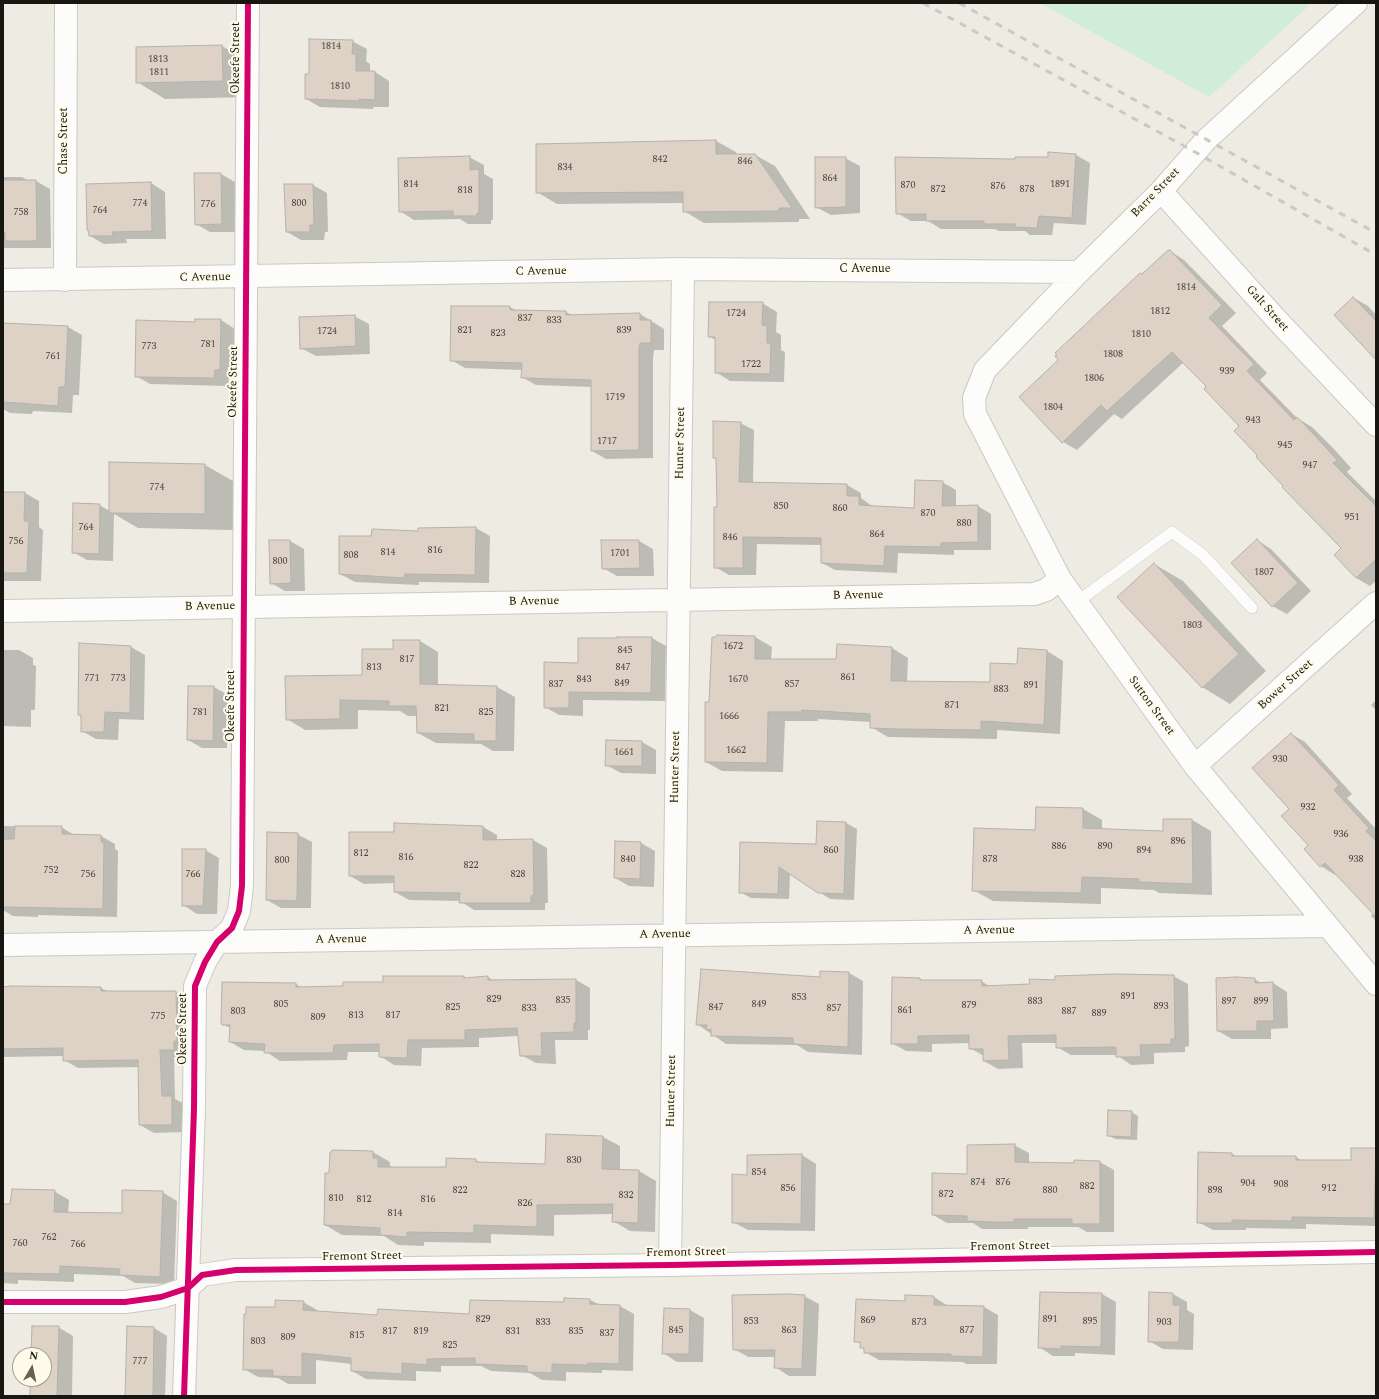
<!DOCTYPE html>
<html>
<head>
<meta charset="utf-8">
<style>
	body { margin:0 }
	#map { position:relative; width:1379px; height:1399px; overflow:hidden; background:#edebe2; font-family:Spectral,serif }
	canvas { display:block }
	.frame { position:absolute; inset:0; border:4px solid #181611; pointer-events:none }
	.north { position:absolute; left:12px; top:1347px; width:40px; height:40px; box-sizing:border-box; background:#fffbea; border:1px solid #a39f93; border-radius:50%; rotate:9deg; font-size:11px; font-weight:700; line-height:16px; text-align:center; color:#181611 }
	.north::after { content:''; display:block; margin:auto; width:14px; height:18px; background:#63615a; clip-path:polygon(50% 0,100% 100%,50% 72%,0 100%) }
</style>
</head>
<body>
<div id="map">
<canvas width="1379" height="1399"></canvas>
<div class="frame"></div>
<div class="north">N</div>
</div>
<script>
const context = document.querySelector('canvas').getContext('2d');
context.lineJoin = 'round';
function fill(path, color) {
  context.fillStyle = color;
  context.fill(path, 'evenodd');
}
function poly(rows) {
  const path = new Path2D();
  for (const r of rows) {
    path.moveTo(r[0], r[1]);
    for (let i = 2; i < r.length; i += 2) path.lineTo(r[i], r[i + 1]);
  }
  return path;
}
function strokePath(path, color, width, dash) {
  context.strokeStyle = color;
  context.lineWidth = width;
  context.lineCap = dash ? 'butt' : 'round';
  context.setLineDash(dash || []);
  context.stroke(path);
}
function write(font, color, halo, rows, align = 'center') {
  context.font = font + ' Spectral,serif';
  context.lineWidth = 4;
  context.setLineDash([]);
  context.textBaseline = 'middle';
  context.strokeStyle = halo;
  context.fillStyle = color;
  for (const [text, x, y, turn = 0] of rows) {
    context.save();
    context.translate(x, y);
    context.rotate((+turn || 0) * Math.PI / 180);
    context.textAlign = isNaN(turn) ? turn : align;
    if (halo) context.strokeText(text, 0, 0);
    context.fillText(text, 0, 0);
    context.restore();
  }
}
fill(poly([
	[1040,3,1312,3,1209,97]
]), '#cfedd9');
fill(poly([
	[352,41,367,49,366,61,370,64,370,72,375,72,389,81,389,107,373,107,373,109,320,107,306,99,310,75],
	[222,46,250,62,251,97,165,99,137,82],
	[716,141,736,152,736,155,755,155,775,166,810,219,799,219,799,222,704,223,684,211,684,203,557,204,537,192,537,145],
	[1076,155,1090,163,1086,225,1054,223,1052,235,1030,235,1025,231,999,231,995,229,941,229,928,221,911,221,897,213,1049,158],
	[469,157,484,165,484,174,493,179,493,220,491,220,491,224,468,224,460,219,414,220,400,211],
	[845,158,860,166,860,213,831,215,816,207],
	[221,174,235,182,236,232,210,232,196,224],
	[3,177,22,177,29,181,36,181,50,189,51,248,3,248],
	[151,183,165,192,166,239,126,239,127,243,104,244,90,236],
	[313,185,327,193,328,232,325,232,324,240,301,240,287,232],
	[1170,251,1184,260,1236,313,1222,326,1267,373,1260,380,1297,418,1312,427,1334,449,1351,468,1347,472,1376,501,1376,581,1370,586,1356,578,1343,548,1285,486,1259,456,1241,426,1208,386,1184,362,1122,419,1114,414,1077,450,1063,442,1060,360,1142,275],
	[1354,298,1368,306,1376,315,1376,358],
	[762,303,777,312,776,332,781,335,781,350,785,352,784,382,730,381,716,372,716,340,710,337],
	[452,307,510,307,517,311,566,312,572,315,640,314,664,329,664,350,654,350,653,358,653,458,606,459,592,451,592,387,536,385,522,377,523,370,465,368,451,360],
	[354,316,369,324,370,354,316,356,301,348],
	[221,320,235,329,234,378,229,377,228,386,150,384,136,376,196,323],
	[3,323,68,327,82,335,79,395,73,395,72,413,33,411,32,414,10,413,3,409],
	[740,423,754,430,753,484,847,485,861,493,861,498,872,506,915,509,942,482,956,490,956,506,978,506,991,514,991,550,954,550,954,555,898,553,897,573,835,570,822,563,822,545,757,544,756,575,729,575,715,567,718,508,717,459,714,457],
	[110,463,205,465,233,481,233,530,138,528,114,514,113,561,87,560,73,552,99,505,110,511],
	[3,493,25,493,39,501,39,527,43,530,41,581,3,581],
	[476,528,490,536,489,583,419,582,419,585,355,582,340,574,372,537],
	[1257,540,1271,549,1311,591,1287,614,1272,606],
	[270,541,290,541,304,549,305,591,285,591,271,583],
	[639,541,653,549,654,576,617,576,603,568],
	[1154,564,1183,581,1266,671,1230,704,1202,687],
	[755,637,772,647,771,660,837,660,892,648,908,658,907,682,991,683,1018,665,1047,651,1063,661,1060,734,997,730,997,739,888,737,871,727,871,722,818,719,818,721,785,721,783,772,722,771,706,762,710,703],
	[652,638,666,646,665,701,583,700,583,716,559,715,545,707,578,664,579,639],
	[394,641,420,641,438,652,438,686,497,687,515,697,514,751,493,751,481,744,436,743,418,733,417,716,408,716,400,711,358,710,358,729,305,730,287,719,362,676,394,650],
	[131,647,145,655,144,720,119,719,118,740,96,739,82,731,82,717,79,715],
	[3,650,19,650,33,658,33,665,36,666,35,710,31,710,31,727,3,726],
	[214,687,228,695,227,748,202,748,188,740],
	[1376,700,1376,710,1371,705],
	[1291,734,1305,742,1352,794,1347,798,1376,829,1376,921,1371,916,1373,913,1337,873,1335,875,1321,866,1305,849,1309,845,1290,809],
	[642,742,656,750,656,774,621,773,606,765],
	[1083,809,1102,820,1102,830,1164,832,1192,820,1211,831,1212,895,1159,893,1154,890,1101,888,1101,904,993,901,973,890],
	[846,823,857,829,854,900,830,899,790,873,789,899,751,898,740,892,741,843,817,845],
	[419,824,483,827,497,835,497,841,533,840,547,848,548,903,545,903,545,910,474,910,460,901,409,900,395,892,395,883,364,884,350,876,395,833],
	[3,826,61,827,76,836,101,836,115,844,115,849,118,851,117,917,38,915,38,917,13,916,3,910],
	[297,834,312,842,311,908,281,908,267,900],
	[616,842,641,843,655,851,654,887,629,886,615,878],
	[205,850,219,858,217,914,197,914,183,905],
	[821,972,849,973,863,981,862,1055,808,1052,797,1045,726,1044,697,1024,821,978],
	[1173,976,1188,984,1189,1046,1185,1047,1185,1052,1154,1053,1154,1064,1131,1065,1117,1055,1071,1055,1057,1047,1057,1043,1022,1043,1023,1068,998,1069,984,1061,984,1056,970,1048,970,1043,932,1044,932,1052,906,1051,892,1043,919,979,924,981,981,981,991,987,1030,985,1056,981],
	[464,977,467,979,488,977,494,981,576,980,590,988,590,1030,588,1030,588,1040,555,1040,556,1064,536,1063,521,1055,519,1036,479,1038,479,1047,422,1048,421,1066,394,1065,380,1056,380,1052,348,1052,347,1060,280,1061,265,1051,244,1050,230,1042,230,1028,222,1024,296,984,302,988,344,987],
	[1254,979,1263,984,1273,983,1287,992,1288,1028,1271,1029,1271,1039,1232,1039,1218,1031],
	[3,988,101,988,109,992,176,992,190,1000,187,1057,174,1057,175,1099,185,1104,185,1132,154,1133,140,1125,139,1067,78,1068,64,1060,64,1056,3,1057],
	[1131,1112,1138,1116,1137,1140,1115,1139,1108,1135],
	[546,1135,603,1137,620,1146,620,1170,639,1171,656,1181,655,1232,630,1231,613,1221,613,1214,554,1215,554,1236,491,1234,491,1243,424,1242,424,1246,398,1245,384,1236,342,1235,325,1225,330,1174,373,1152,390,1162,390,1166,394,1168,447,1168,476,1160,480,1163,546,1165],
	[1014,1145,1029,1153,1029,1163,1075,1164,1100,1162,1114,1170,1114,1232,1087,1232,1078,1227,1028,1227,1028,1229,982,1229,973,1223,947,1223,933,1215,968,1175],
	[1352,1149,1376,1149,1376,1226,1306,1224,1306,1229,1246,1228,1246,1230,1213,1230,1198,1222,1199,1153,1232,1154,1238,1157,1296,1157,1302,1161,1352,1161],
	[802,1155,816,1164,815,1231,748,1230,733,1222,748,1176],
	[54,1191,69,1200,68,1214,123,1214,162,1192,177,1201,174,1284,135,1283,123,1276,74,1274,74,1282,18,1280,18,1284,3,1283,3,1205,10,1205],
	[1041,1293,1102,1294,1116,1302,1115,1355,1075,1353,1075,1356,1053,1356,1039,1347],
	[1173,1294,1187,1302,1187,1310,1194,1314,1193,1350,1163,1349,1149,1341],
	[804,1296,819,1304,816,1376,789,1376,775,1367,775,1357,748,1357,734,1349],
	[934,1297,948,1306,984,1307,998,1315,997,1364,966,1364,963,1362,879,1360,865,1352,861,1344,855,1341],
	[565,1299,590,1300,600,1305,620,1306,634,1314,633,1371,602,1370,602,1373,566,1372,566,1381,542,1380,530,1373,491,1371,481,1366,441,1366,441,1372,416,1371,416,1381,366,1379,352,1371,352,1364,316,1360,316,1384,288,1384,278,1378,258,1377,244,1369,276,1308,303,1302,317,1310,317,1312,378,1316,470,1315,565,1303],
	[690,1310,704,1318,703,1362,677,1362,663,1353],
	[58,1327,73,1336,72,1396,31,1396,31,1379,44,1379,44,1355,32,1355],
	[128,1327,154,1328,167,1336,165,1396,126,1396]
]), '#0003');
const building = poly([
	[309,39,353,40,352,54,356,54,356,71,375,71,375,100,359,99,359,101,305,99,305,74,309,74,309,39],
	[222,45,223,81,136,83,136,47,222,45],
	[716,140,716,154,755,154,792,208,779,208,779,211,683,212,683,192,536,193,536,144,716,140],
	[1048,152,1076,154,1072,218,1039,216,1037,228,1015,227,1015,224,984,224,984,221,926,221,926,214,896,214,895,157,1015,159,1015,157,1048,157,1048,152],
	[470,156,470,170,479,169,479,213,477,213,477,216,453,216,453,211,399,212,398,158,470,156],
	[815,157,846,157,846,206,844,207,815,208,815,157],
	[194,173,221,173,222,224,195,225,194,173],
	[3,180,36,180,37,241,5,241,5,232,3,233,3,180],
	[151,182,152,231,112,232,113,236,89,236,88,230,87,230,86,184,151,182],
	[284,184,313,184,314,225,310,225,310,232,286,232,284,184],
	[1170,250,1222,305,1209,318,1254,364,1247,371,1294,420,1297,417,1319,440,1337,460,1333,463,1376,506,1376,559,1356,578,1334,555,1341,548,1282,487,1283,486,1256,457,1257,455,1234,431,1239,426,1204,389,1206,386,1172,352,1107,411,1101,405,1062,443,1019,397,1058,360,1055,356,1057,355,1055,353,1140,273,1142,274,1167,251,1170,250],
	[1353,297,1376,321,1376,360,1334,315,1353,297],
	[709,302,763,302,762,325,767,326,767,343,771,343,770,374,715,373,715,337,708,337,709,302],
	[451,306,510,306,510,310,566,311,566,315,640,313,640,320,651,320,651,343,640,343,639,349,639,450,591,451,591,380,521,378,522,363,450,361,451,306],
	[355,315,356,346,300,349,299,317,355,315],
	[195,319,221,319,220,370,215,370,214,378,135,377,136,320,195,322,195,319],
	[3,323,68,326,65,387,59,387,58,406,3,402,3,323],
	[713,421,741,422,739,482,847,484,847,496,859,496,859,505,914,508,915,480,943,481,942,506,978,505,978,542,941,543,941,547,885,546,884,566,821,563,821,538,743,537,743,568,714,568,714,507,717,507,716,458,713,458,713,421],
	[109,462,205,464,205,514,109,513,109,462],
	[3,492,25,492,24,521,29,521,27,573,3,573,3,492],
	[73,503,100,504,99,554,72,553,73,503],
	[476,527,475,575,405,574,404,578,339,574,339,536,371,536,372,529,418,531,418,528,476,527],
	[1257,539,1298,583,1272,607,1231,563,1257,539],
	[269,540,290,540,291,583,270,584,269,540],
	[601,540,639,540,640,568,602,569,601,540],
	[1154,563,1239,654,1202,688,1117,597,1154,563],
	[717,635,755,636,755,659,836,659,837,644,892,647,891,681,990,682,990,663,1017,664,1018,648,1047,650,1044,725,981,721,981,730,898,729,870,728,870,714,802,710,802,712,768,712,767,763,705,762,705,702,709,702,712,637,716,637,717,635],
	[617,637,652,637,651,693,569,692,569,708,544,708,544,662,578,663,578,638,617,638,617,637],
	[393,640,420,640,420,684,497,686,496,741,474,741,474,734,417,733,416,706,389,706,389,701,340,700,340,719,286,720,285,676,362,675,362,649,393,649,393,640],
	[79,643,131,646,130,713,105,712,104,732,81,732,81,715,78,715,79,643],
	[188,686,214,686,213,741,187,740,188,686],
	[1291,733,1339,785,1334,790,1369,828,1366,831,1376,841,1376,917,1325,863,1320,867,1304,849,1308,845,1281,816,1289,809,1252,768,1291,733],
	[606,740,642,741,642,766,605,766,606,740],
	[1036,807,1083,808,1083,828,1163,831,1163,819,1192,819,1193,884,1139,882,1139,879,1082,877,1081,893,972,891,974,828,1035,830,1036,807],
	[817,821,846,822,844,894,818,893,779,867,778,894,739,893,740,842,816,844,817,821],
	[394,823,483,826,483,840,533,839,534,895,531,896,531,903,459,903,460,893,394,892,394,876,349,876,349,832,394,832,394,823],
	[15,826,62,826,62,834,101,835,101,842,104,842,103,909,3,907,3,839,14,839,15,826],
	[267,832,298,833,297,901,266,900,267,832],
	[615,841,641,842,640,879,614,878,615,841],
	[182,849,206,849,203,906,182,906,182,849],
	[701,969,820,977,820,971,849,972,848,1047,793,1044,793,1038,711,1036,711,1029,706,1030,707,1025,696,1025,701,969],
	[1115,974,1174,975,1175,1039,1171,1039,1171,1044,1140,1045,1141,1057,1116,1057,1116,1047,1056,1048,1056,1035,1008,1036,1009,1060,983,1061,983,1049,969,1049,969,1035,918,1036,918,1044,891,1044,892,977,920,978,920,980,982,980,982,986,1030,984,1029,979,1055,980,1055,976,1115,974],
	[383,976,464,976,464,978,488,976,488,980,576,979,576,1023,574,1023,574,1032,541,1033,542,1056,520,1056,517,1028,465,1030,465,1040,408,1040,407,1058,379,1057,379,1044,334,1045,333,1053,264,1053,265,1044,229,1042,230,1025,222,1025,221,1022,222,982,296,983,296,987,343,986,343,982,383,982,383,976],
	[1236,977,1255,978,1255,983,1273,982,1274,1021,1257,1021,1257,1031,1217,1031,1216,978,1236,977],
	[11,986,101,987,101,991,176,991,177,1041,174,1041,174,1050,160,1050,162,1096,172,1096,172,1125,139,1125,138,1060,63,1061,63,1048,3,1049,3,987,11,986],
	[1108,1110,1132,1111,1131,1137,1107,1136,1108,1110],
	[546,1134,603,1136,602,1169,639,1170,638,1223,612,1222,613,1204,537,1205,537,1227,474,1225,474,1233,407,1232,407,1237,380,1235,380,1228,324,1225,325,1173,329,1173,330,1152,332,1152,332,1150,373,1151,373,1158,378,1158,378,1167,446,1167,446,1158,476,1159,476,1162,545,1164,546,1134],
	[1015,1144,1015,1162,1074,1163,1074,1160,1100,1161,1100,1224,1072,1224,1072,1219,1014,1219,1014,1222,992,1222,967,1221,967,1216,932,1215,932,1173,967,1174,967,1145,1015,1144],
	[1351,1148,1376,1148,1374,1218,1292,1217,1292,1221,1232,1220,1232,1223,1197,1223,1198,1152,1232,1153,1232,1156,1296,1156,1296,1160,1351,1160,1351,1148],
	[802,1154,801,1224,732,1223,732,1174,747,1175,747,1155,802,1154],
	[12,1189,55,1190,54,1212,122,1213,122,1190,163,1191,160,1277,119,1275,120,1269,60,1266,60,1274,3,1273,3,1204,10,1204,12,1189],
	[1040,1292,1102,1293,1101,1347,1061,1346,1061,1349,1038,1348,1040,1292],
	[1149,1292,1173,1293,1173,1305,1180,1305,1179,1342,1148,1342,1149,1292],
	[789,1294,805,1295,802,1369,774,1368,775,1350,733,1350,732,1295,789,1294],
	[905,1295,934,1296,934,1305,984,1306,983,1357,951,1356,951,1354,864,1353,864,1348,860,1348,860,1342,854,1342,856,1299,905,1301,905,1295],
	[564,1298,590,1299,590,1304,620,1305,619,1364,588,1363,588,1365,552,1364,552,1373,527,1372,527,1366,475,1364,475,1358,427,1359,427,1365,402,1363,402,1374,351,1371,351,1358,302,1353,302,1377,273,1376,273,1370,243,1370,244,1314,246,1314,246,1307,275,1307,275,1300,304,1301,303,1310,377,1315,378,1309,469,1314,470,1300,564,1302,564,1298],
	[664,1308,690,1309,689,1354,662,1354,664,1308],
	[32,1326,59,1326,57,1396,30,1396,30,1379,44,1379,44,1355,31,1355,32,1326],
	[127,1326,154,1327,153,1396,125,1396,127,1326]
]);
fill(building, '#ded2c6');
strokePath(building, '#b5b1ab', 1);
const lane = poly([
	[1077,602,1172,532,1203,555,1252,608]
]);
const street = poly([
	[1356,3,1206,140,1161,191,1079,272,985,370,974,398,975,414,1060,579,1195,766,1376,984],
	[1161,191,1277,320,1376,425],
	[3,280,683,269,1079,272],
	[65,280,66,3],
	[3,611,1034,594,1046,590,1060,579],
	[1195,766,1376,603],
	[3,945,1326,926],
	[670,1265,683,269],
	[3,1302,125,1302,161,1297,188,1288,202,1275,236,1270,670,1265,1376,1252],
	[184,1396,194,1109,195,986,205,962,217,942,232,928,239,911,242,886,248,3]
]);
strokePath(lane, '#cbc9c3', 12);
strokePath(street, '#cbc9c3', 24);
strokePath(lane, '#fcfcfb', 11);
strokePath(street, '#fcfcfb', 22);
strokePath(poly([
	[923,3,1195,152,1376,255],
	[959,3,1376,233]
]), '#c9c9c7', 3, [7, 7]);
strokePath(poly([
	[3,1302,125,1302,161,1297,188,1288,202,1275,236,1270,670,1265,1376,1252],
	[184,1396,194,1109,195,986,205,962,217,942,232,928,239,911,242,886,248,3]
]), '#d6006c', 6);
write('10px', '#4a453e', null, [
	["1814",331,47],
	["1813",158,60],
	["1811",159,73],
	["1810",340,87],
	["842",660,160],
	["846",745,162],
	["834",565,168],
	["864",830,179],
	["814",411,185],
	["1891",1060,185],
	["870",908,186],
	["876",998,187],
	["872",938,190],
	["878",1027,190],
	["818",465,191],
	["774",140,204],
	["800",299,204],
	["776",208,205],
	["764",100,211],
	["758",21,213],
	["1814",1186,288],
	["1812",1160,312],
	["1724",736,314],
	["837",525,319],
	["833",554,321],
	["821",465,331],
	["839",624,331],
	["1724",327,332],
	["823",498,334],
	["1810",1141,335],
	["781",208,345],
	["773",149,347],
	["1808",1113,355],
	["761",53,357],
	["1722",751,365],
	["939",1227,372],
	["1806",1094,379],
	["1719",615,398],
	["1804",1053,408],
	["943",1253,421],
	["1717",607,442],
	["945",1285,446],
	["947",1310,466],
	["774",157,488],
	["850",781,507],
	["860",840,509],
	["870",928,514],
	["951",1352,518],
	["880",964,524],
	["764",86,528],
	["864",877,535],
	["846",730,538],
	["756",16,542],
	["816",435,551],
	["814",388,553],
	["1701",620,554],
	["808",351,556],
	["800",280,562],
	["1807",1264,573],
	["1803",1192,626],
	["1672",733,647],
	["845",625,651],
	["817",407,660],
	["813",374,668],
	["847",623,668],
	["861",848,678],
	["771",92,679],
	["773",118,679],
	["843",584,680],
	["1670",738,680],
	["849",622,684],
	["837",556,685],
	["857",792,685],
	["891",1031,686],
	["883",1001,690],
	["871",952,706],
	["821",442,709],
	["781",200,713],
	["825",486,713],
	["1666",729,717],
	["1662",736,751],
	["1661",624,753],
	["930",1280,760],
	["932",1308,808],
	["936",1341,835],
	["896",1178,842],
	["886",1059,847],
	["890",1105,847],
	["860",831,851],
	["894",1144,851],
	["812",361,854],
	["816",406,858],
	["840",628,860],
	["878",990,860],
	["938",1356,860],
	["800",282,861],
	["822",471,866],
	["752",51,871],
	["756",88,875],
	["766",193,875],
	["828",518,875],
	["891",1128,997],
	["853",799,998],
	["829",494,1000],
	["835",563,1001],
	["883",1035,1002],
	["897",1229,1002],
	["899",1261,1002],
	["805",281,1005],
	["849",759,1005],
	["879",969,1006],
	["893",1161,1007],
	["825",453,1008],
	["847",716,1008],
	["833",529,1009],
	["857",834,1009],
	["861",905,1011],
	["803",238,1012],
	["887",1069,1012],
	["889",1099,1014],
	["813",356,1016],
	["817",393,1016],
	["775",158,1017],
	["809",318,1018],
	["830",574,1161],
	["854",759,1173],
	["874",978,1183],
	["876",1003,1183],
	["904",1248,1184],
	["908",1281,1185],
	["882",1087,1187],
	["856",788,1189],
	["912",1329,1189],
	["822",460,1191],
	["880",1050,1191],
	["898",1215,1191],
	["872",946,1195],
	["832",626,1196],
	["810",336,1199],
	["812",364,1200],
	["816",428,1200],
	["826",525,1204],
	["814",395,1214],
	["762",49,1238],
	["760",20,1244],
	["766",78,1245],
	["829",483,1320],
	["891",1050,1320],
	["869",868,1321],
	["853",751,1322],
	["895",1090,1322],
	["833",543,1323],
	["873",919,1323],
	["903",1164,1323],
	["845",676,1331],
	["863",789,1331],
	["877",967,1331],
	["817",390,1332],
	["819",421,1332],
	["831",513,1332],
	["835",576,1332],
	["837",607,1334],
	["815",357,1336],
	["809",288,1338],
	["803",258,1342],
	["825",450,1346],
	["777",140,1362]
]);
write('12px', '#181611', '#fffbea', [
	["Okeefe Street",237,58,-90],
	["Chase Street",65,141,-90],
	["Barre Street",1156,193,-46],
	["C Avenue",865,270],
	["C Avenue",541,272,-1],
	["C Avenue",205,278,-1],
	["Galt Street",1267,309,48],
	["Okeefe Street",234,382,-89],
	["Hunter Street",681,443,-89],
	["B Avenue",858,596,-1],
	["B Avenue",534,602,-1],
	["B Avenue",210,607,-1],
	["Bower Street",1286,685,-42],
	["Okeefe Street",232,706,-90],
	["Sutton Street",1151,706,54],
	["Hunter Street",676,767,-89],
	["A Avenue",989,931,-1],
	["A Avenue",665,935,-1],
	["A Avenue",341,940,-1],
	["Okeefe Street",184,1029,-90],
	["Hunter Street",672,1091,-89],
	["Fremont Street",1010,1247,-1],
	["Fremont Street",686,1253,-1],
	["Fremont Street",362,1257,-1]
]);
</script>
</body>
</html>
